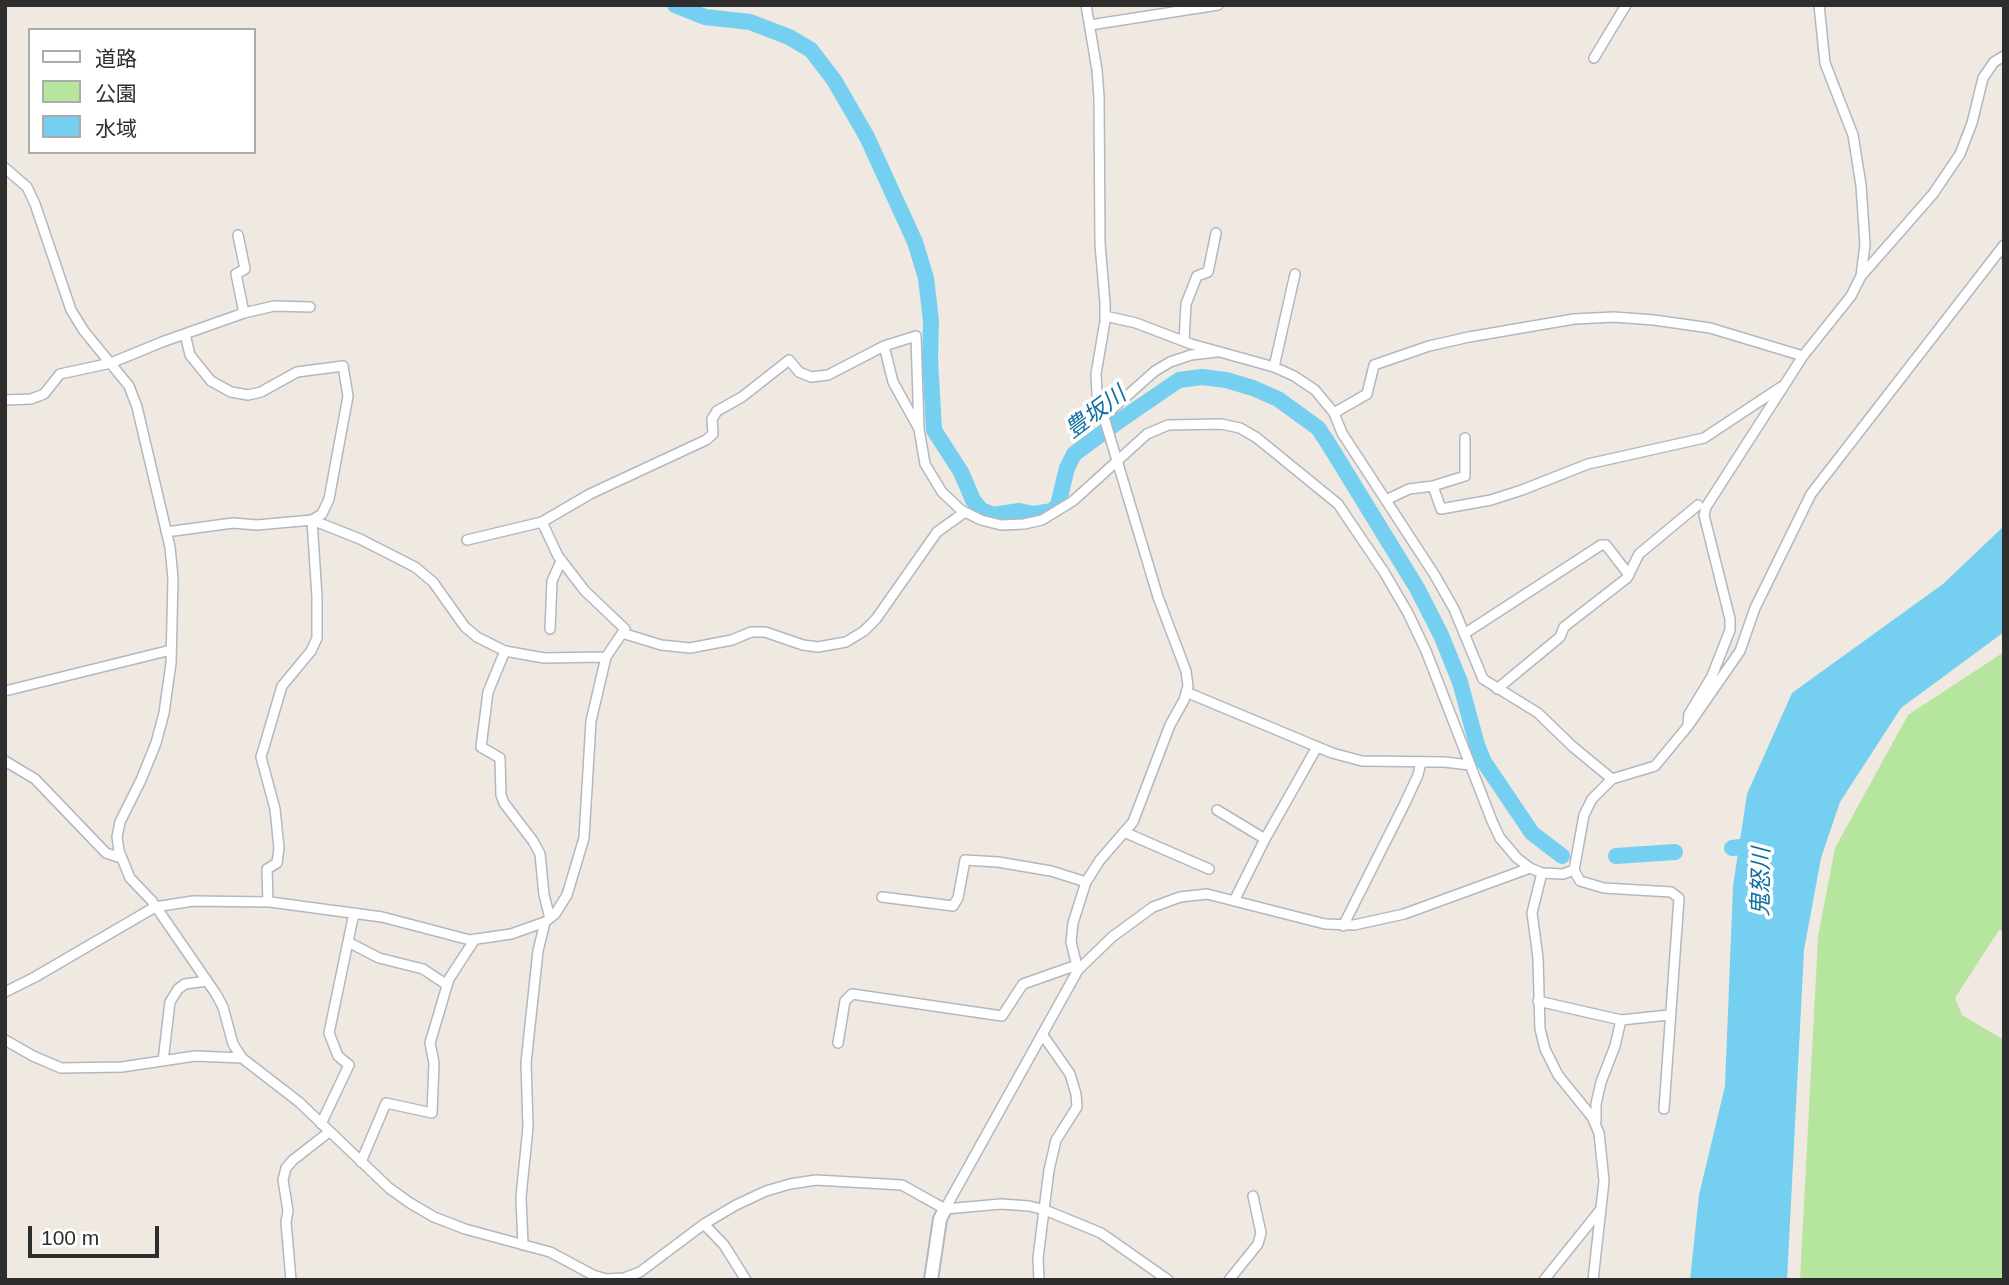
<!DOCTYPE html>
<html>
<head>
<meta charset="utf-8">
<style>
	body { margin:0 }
	#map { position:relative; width:2009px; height:1285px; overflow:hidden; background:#efe9e1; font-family:Arial,"Noto Sans JP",sans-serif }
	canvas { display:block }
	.frame { position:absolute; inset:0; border:7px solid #2e2e2e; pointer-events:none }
	.legend { position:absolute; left:28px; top:28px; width:228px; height:126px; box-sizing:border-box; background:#fff; border:2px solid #ababab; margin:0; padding:9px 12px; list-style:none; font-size:21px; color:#2e2e2e }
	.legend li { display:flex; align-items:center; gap:14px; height:35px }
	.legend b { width:35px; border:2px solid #ababab }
	.scale { position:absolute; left:28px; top:1226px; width:131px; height:32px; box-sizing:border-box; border:4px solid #2e2e2e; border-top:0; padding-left:9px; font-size:21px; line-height:24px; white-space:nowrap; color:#2e2e2e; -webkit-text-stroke:5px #fff; paint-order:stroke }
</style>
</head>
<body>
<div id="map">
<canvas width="2009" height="1285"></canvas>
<div class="frame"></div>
<ul class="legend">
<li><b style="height:9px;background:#fff"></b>道路</li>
<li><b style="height:19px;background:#b6e59e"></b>公園</li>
<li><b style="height:19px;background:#75cff0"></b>水域</li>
</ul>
<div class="scale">100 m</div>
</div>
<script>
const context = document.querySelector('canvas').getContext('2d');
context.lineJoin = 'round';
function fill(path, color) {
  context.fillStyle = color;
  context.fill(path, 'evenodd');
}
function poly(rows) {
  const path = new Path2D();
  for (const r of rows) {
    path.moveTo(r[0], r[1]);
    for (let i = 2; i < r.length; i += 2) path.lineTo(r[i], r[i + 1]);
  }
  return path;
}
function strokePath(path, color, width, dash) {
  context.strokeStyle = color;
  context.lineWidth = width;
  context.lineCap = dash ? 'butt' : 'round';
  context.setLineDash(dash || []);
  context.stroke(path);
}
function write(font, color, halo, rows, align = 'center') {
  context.font = font + ' Arial,"Noto Sans JP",sans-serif';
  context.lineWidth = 7;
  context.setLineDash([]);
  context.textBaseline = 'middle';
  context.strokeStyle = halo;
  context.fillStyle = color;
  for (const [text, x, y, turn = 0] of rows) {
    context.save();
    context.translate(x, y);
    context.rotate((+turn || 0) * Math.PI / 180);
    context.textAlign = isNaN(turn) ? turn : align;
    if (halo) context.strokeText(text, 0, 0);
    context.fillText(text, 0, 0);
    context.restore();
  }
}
fill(poly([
	[2004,652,2004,928,2002,931,1999,930,1955,998,1962,1015,2004,1040,2004,1280,1800,1280,1818,937,1835,848,1908,715]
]), '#b6e59e');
fill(poly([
	[2004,526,2004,632,1901,708,1840,802,1821,858,1804,950,1787,1280,1690,1280,1699,1195,1725,1086,1733,886,1747,794,1792,693,1943,584]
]), '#75cff0');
strokePath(poly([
	[675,5,705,17,750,22,789,37,811,50,834,80,867,137,915,242,926,278,931,321,930,359,934,430,961,472,973,500,981,510,993,515,1019,511,1034,514,1052,511,1058,505,1067,468,1074,454,1116,423,1179,380,1202,377,1226,380,1253,388,1278,399,1318,428,1328,443,1417,588,1441,635,1460,682,1477,745,1484,762,1532,833,1562,856],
	[1732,848,1758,845],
	[1616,856,1675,852]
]), '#75cff0', 16);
const street = poly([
	[1090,25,1218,5],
	[1594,58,1626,5],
	[5,168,27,187,35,204,71,310,84,331,129,386,137,407,170,547,173,579,171,663,164,713,156,743,141,780,120,822,117,837,119,851,130,878,152,901,216,994,223,1007,233,1044,242,1058,299,1102,389,1188,410,1203,434,1217,465,1229,550,1252,593,1275,606,1279,624,1278,640,1272,704,1224,736,1205,766,1191,790,1184,816,1180,902,1185,945,1209,1001,1204,1029,1206,1045,1210,1101,1233,1168,1280],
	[238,235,245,269,236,274,244,313],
	[1862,275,1933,194,1960,154,1972,123,1983,78,1994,62,2004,56],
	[1105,316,1136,323,1191,344,1274,367,1294,376,1315,390,1334,413,1342,433,1434,574,1454,609,1483,679,1538,713,1572,746,1612,779],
	[1184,341,1186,304,1197,276,1208,272,1216,233],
	[884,346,893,382,918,427],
	[1274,367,1295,274],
	[5,400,31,399,44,394,60,374,111,363,162,342,244,313,274,306,310,307],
	[1334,413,1367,394,1374,365,1429,346,1469,337,1574,319,1614,317,1654,320,1710,328,1803,356],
	[1103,417,1155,371,1170,362,1191,355,1216,352],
	[1433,486,1441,509,1491,500,1522,490,1588,464,1704,438,1781,387],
	[1386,500,1409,489,1433,486,1465,476,1465,438],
	[542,522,558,556,585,591,625,629,606,657,544,658,505,651,488,692,481,747,500,758,501,795,504,803,533,841,540,854,544,895,550,918],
	[166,532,233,523,257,525,312,520,322,514,329,499,348,396,343,366,297,372,261,392,248,395,231,392,211,381,190,355,185,334],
	[467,540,542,522,590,494,706,440,713,434,712,419,717,411,742,397,789,360,799,372,811,377,828,375,884,346,916,336,919,429,925,464,942,492,961,510,981,520,1001,525,1024,524,1042,520,1073,501,1147,434,1168,425,1221,424,1240,428,1257,438,1338,504,1384,572,1408,613,1426,651,1492,821,1500,838,1517,858,1530,868],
	[550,629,552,581,561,561],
	[622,633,661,645,690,648,732,640,751,632,765,632,803,645,818,647,846,642,864,631,876,619,937,532,965,512],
	[1464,634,1601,545,1606,545,1629,575],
	[1497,689,1560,637,1564,627,1627,578,1639,554,1698,505],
	[5,691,171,650],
	[1186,692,1332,753,1362,761,1444,762,1470,765],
	[1688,724,1689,714,1712,676,1730,630,1730,619,1704,515,1706,507,1803,356,1851,296,1861,276,1865,245,1861,185,1853,135,1825,63,1819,5],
	[5,761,35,779,106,853,121,858],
	[1217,810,1265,839,1234,901],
	[1124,832,1209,869],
	[1265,839,1317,747],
	[1574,870,1580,881,1604,888,1671,892,1679,898,1664,1109],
	[1542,873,1532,913,1538,958,1540,1029,1545,1049,1558,1075,1592,1117,1599,1133,1604,1181,1593,1280],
	[882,897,953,906,958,898,965,860,998,862,1051,871,1086,882],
	[268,902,267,869,277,863,279,848,275,809,261,757,282,686,311,651,317,638,317,597,312,520,360,539,415,567,433,582,465,627,477,637,505,651],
	[1343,926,1405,803,1418,775,1421,762],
	[348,942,379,958,423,969,447,985],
	[1078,970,1071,942,1073,923,1086,882,1100,860,1133,822,1170,725,1184,700,1188,686,1186,671,1158,597,1097,394,1096,374,1105,321,1105,303,1100,244,1099,97,1097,70,1086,5],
	[5,992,35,977,155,907,193,901,270,902,382,917,470,940,511,934,545,922,555,914,567,895,584,838,591,721,606,657],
	[1538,1001,1621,1020,1669,1015],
	[5,1040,33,1056,61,1068,122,1067,195,1056,242,1058],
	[838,1043,845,1001,852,994,1002,1016,1023,984,1077,965],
	[163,1061,170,1002,178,989,185,984,207,981],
	[1596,1121,1596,1104,1601,1082,1615,1046,1621,1020],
	[321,1124,349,1065,338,1056,329,1033,354,913],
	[361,1162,386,1103,432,1113,434,1063,430,1043,449,979,475,939],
	[945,1209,1078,970,1112,937,1153,907,1180,897,1207,894,1325,924,1354,925,1404,914,1530,868,1542,873,1563,874,1574,870,1584,815,1592,799,1612,779,1655,766,1688,726,1740,651,1755,608,1811,494,2004,245],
	[704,1224,724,1245,746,1280],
	[523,1245,521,1197,528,1127,526,1063,538,951,545,922],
	[291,1280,286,1222,288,1211,283,1180,286,1168,293,1160,329,1132],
	[1039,1280,1038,1258,1049,1170,1056,1140,1077,1107,1076,1094,1070,1074,1042,1034],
	[1229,1280,1258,1244,1261,1233,1253,1196],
	[1544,1280,1601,1209]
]);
const secondary = poly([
	[931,1280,940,1219,945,1209]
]);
strokePath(street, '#b4b7c1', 12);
strokePath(secondary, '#b4b7c1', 16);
strokePath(street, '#fff', 9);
strokePath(secondary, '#fff', 12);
write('italic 23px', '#0d6fa3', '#fff', [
	["豊坂川",1096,413,-37],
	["鬼怒川",1762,882,-89]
]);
</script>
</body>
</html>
